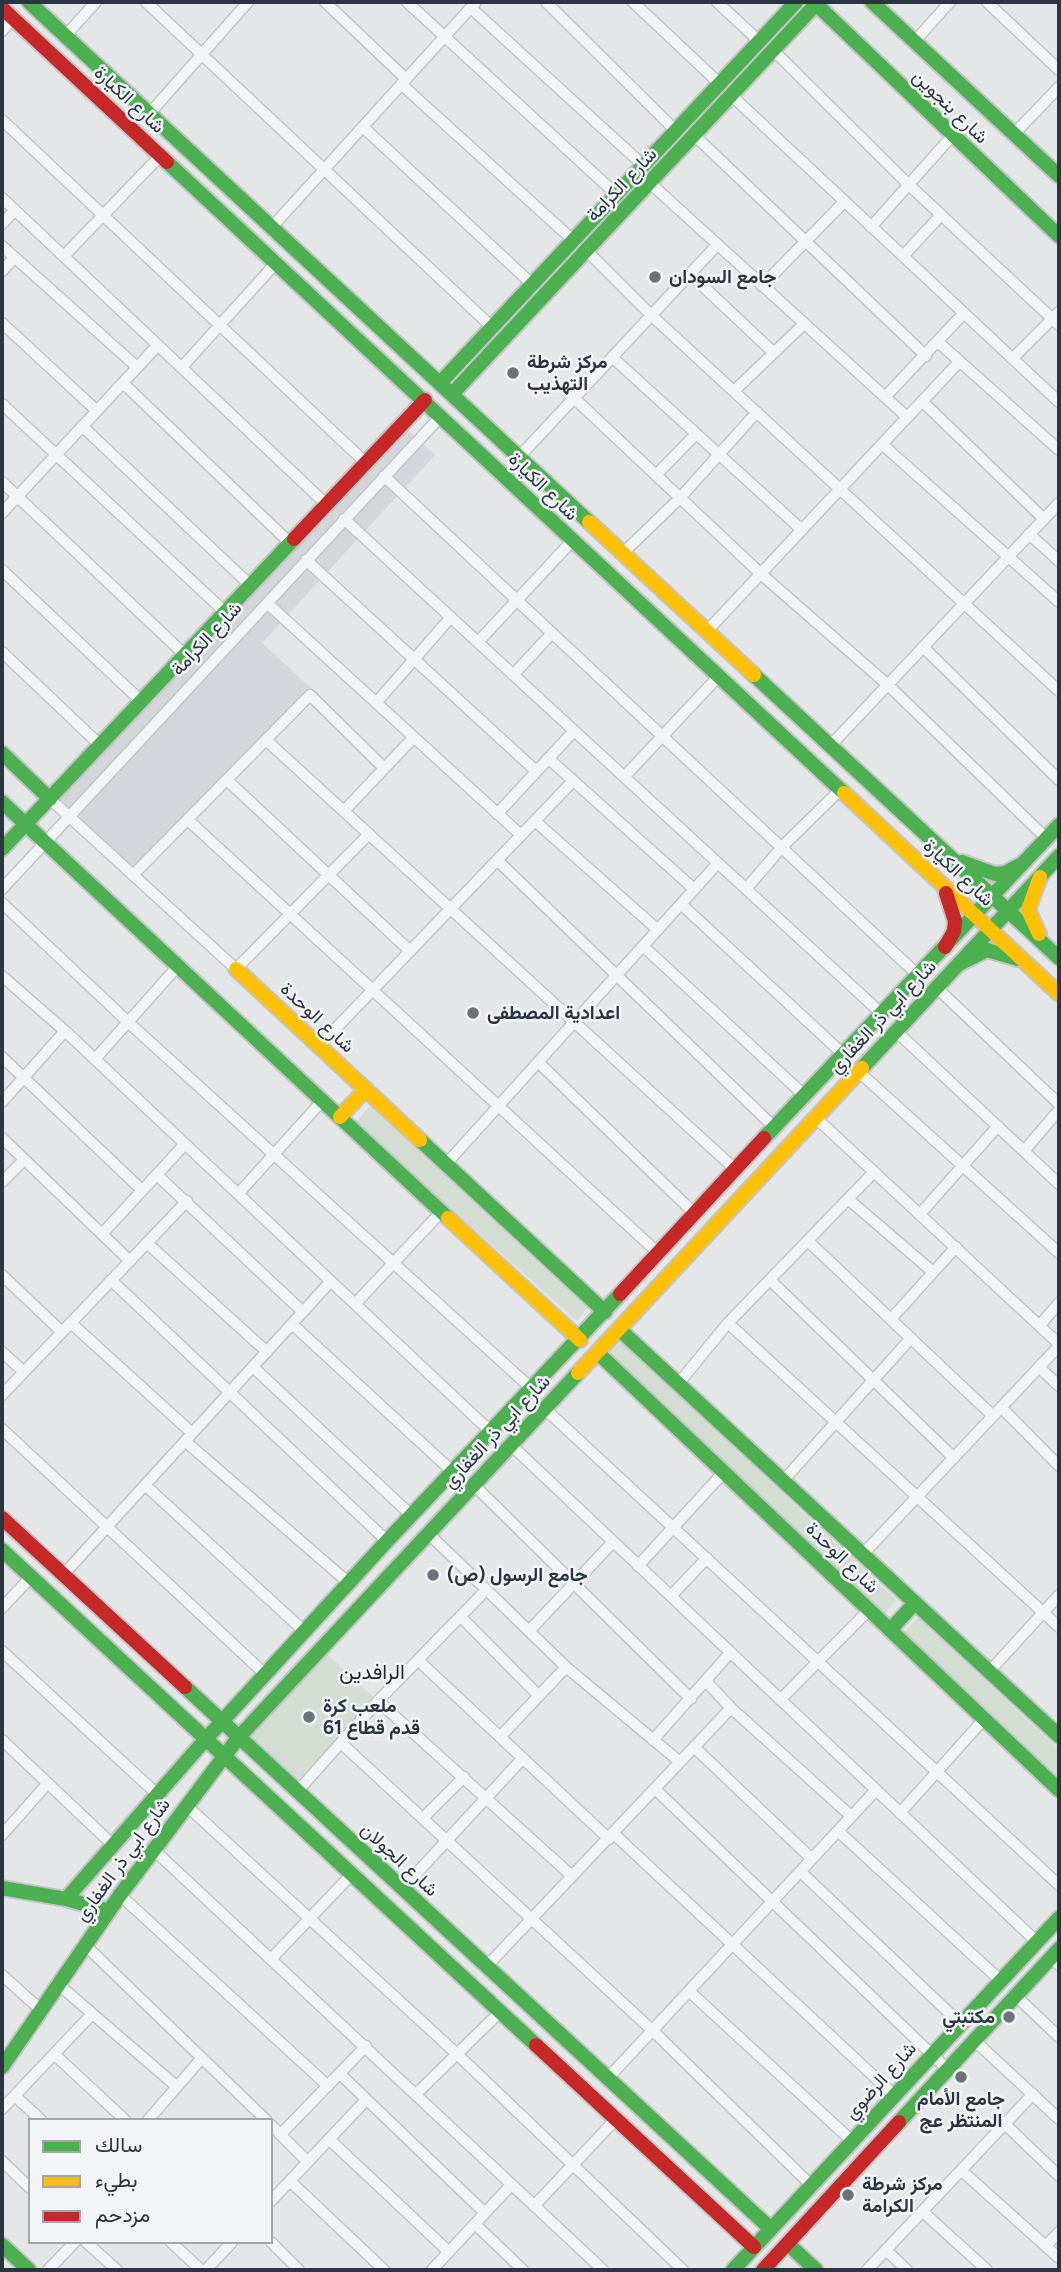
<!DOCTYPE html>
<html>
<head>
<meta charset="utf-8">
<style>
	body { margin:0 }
	#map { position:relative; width:1061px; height:2272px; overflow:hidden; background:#e4e6e8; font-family:Figtree,Vazirmatn,sans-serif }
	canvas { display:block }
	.frame { position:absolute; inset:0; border:4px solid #2b3441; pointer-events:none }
	.legend { position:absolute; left:28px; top:2118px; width:245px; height:126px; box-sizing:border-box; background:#f2f4f7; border:2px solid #a2a7ae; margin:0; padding:9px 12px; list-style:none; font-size:21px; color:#2b3441 }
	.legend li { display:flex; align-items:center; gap:14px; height:35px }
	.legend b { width:35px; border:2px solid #a2a7ae }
</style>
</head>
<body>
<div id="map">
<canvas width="1061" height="2272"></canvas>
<div class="frame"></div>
<ul class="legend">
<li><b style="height:9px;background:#4caf50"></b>سالك</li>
<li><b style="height:9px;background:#ffc107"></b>بطيء</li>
<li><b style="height:9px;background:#c62828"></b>مزدحم</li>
</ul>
</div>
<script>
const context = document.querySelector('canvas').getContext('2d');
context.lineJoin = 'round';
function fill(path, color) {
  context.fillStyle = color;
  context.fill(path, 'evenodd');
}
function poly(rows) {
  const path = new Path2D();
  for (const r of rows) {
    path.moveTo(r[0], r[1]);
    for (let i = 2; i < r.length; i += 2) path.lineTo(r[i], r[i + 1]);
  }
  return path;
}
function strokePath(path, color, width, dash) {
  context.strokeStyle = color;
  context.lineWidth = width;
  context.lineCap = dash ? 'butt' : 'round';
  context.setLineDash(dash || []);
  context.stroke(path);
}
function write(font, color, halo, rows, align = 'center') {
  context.font = font + ' Figtree,Vazirmatn,sans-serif';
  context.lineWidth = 5;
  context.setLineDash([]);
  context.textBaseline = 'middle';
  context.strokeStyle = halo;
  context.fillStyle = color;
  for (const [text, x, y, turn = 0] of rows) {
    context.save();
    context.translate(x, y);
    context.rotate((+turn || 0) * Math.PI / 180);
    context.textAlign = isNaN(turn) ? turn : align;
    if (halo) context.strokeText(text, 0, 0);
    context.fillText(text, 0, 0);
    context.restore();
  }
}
fill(poly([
	[404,427,435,455,262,643,312,689,135,869,59,799]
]), '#d3d6db');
fill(poly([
	[370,1106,587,1308,577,1321,355,1123],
	[621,1342,896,1600,885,1613,607,1355],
	[918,1618,1059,1750,1059,1777,904,1633],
	[319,1647,378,1701,300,1786,242,1733]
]), '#d5dcd4');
const street = poly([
	[146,2,493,328],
	[325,2,406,79],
	[407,2,617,195],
	[546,2,676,131],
	[633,2,720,84],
	[717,2,759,41],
	[987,2,1059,70],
	[471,8,644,166],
	[2,31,13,18],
	[66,35,96,2],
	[914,42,950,2],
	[773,50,908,184,1059,325],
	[401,84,574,241],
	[731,95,1059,402],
	[150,113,248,2],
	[2,120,366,463],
	[363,127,533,285],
	[1014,134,1059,87],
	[694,135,926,356],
	[650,183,907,417],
	[2,198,327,505],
	[2,224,15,210],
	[272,227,476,2],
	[871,227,952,136],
	[2,246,137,367],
	[587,251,651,315,1059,691],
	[64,256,161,155],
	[903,256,941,215],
	[2,271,14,258],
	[690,274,774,353],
	[762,286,844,202],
	[2,323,97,411],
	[938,342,1059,450],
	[612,357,802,530],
	[1013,358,1059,312],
	[182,367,276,263],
	[124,384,291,544],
	[734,391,804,324],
	[885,397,964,313],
	[574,398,761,574,888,685,1046,838],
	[922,401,1044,519],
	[2,404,225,612],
	[82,426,250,585],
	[882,444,1059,602],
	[519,457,717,245],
	[656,475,696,434],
	[384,476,919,976],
	[2,482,185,655],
	[2,513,158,345],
	[344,519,882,1014],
	[1029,534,1059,561],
	[623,553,680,498,757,412],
	[306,560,536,771],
	[2,570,141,701],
	[267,603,521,835],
	[707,631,959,362],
	[478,642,572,541],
	[923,647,1059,780],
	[2,652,100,745],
	[513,675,552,633],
	[376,703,451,617],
	[266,740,736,1170],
	[831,745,1059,503],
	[548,758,694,889],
	[624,777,718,677],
	[227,780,410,951],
	[50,799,236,969,369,834],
	[344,811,413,738],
	[497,814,574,731],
	[188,820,657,1252],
	[535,821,658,930],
	[497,860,775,1128],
	[134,874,310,695,384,768],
	[2,889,441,416],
	[746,889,782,847,840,790],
	[2,903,128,1022,531,1388],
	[681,904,843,1054],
	[643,946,805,1096],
	[2,976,65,1031,491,1432],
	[937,988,1059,1104],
	[896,1031,1059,1184],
	[319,1046,573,781],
	[2,1057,142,1190],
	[95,1059,178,966],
	[538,1062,694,1213],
	[858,1071,1059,1253],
	[2,1102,65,1031],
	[815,1117,1059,1344],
	[2,1138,130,1261],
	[1024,1151,1059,1110],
	[446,1164,718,863],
	[157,1175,303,1312],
	[2,1182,24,1160],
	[238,1194,323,1100],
	[848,1199,933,1272],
	[920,1214,998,1126],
	[102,1234,185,1144],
	[808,1241,993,1416],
	[147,1243,267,1352],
	[2,1275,62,1332],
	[111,1280,387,1541],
	[770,1280,954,1458],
	[355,1304,442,1211],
	[891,1319,956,1247],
	[71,1323,192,1433],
	[728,1323,1059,1627],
	[292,1324,453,1472],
	[1040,1325,1059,1303],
	[2,1352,24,1372],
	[253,1367,411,1515],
	[1039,1367,1059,1386],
	[678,1384,728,1323,874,1172],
	[2,1395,187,1201],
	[1001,1407,1059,1466],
	[544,1408,1059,1885],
	[2,1429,266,1675],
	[185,1441,350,1584],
	[511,1445,1037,1942],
	[783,1481,911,1338],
	[145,1485,305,1632],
	[475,1486,691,1699],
	[429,1534,566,1667,680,1762],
	[863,1554,1059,1346],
	[638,1566,724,1472],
	[63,1575,331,1281],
	[671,1596,707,1558],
	[2,1608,31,1577],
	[461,1617,539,1696],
	[529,1631,613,1542],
	[2,1651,157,1794],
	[419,1661,609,1839],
	[989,1672,1059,1595],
	[706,1681,731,1708,851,1816],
	[780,1700,869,1610],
	[378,1701,572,1876],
	[500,1737,566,1667],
	[2,1740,113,1845],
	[653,1740,730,1653],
	[341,1743,653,2031,813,2187],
	[694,1747,812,1859],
	[655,1789,947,2069],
	[297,1792,378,1701,486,1590],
	[187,1806,457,2054,683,2270],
	[900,1813,984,1719],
	[423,1818,464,1777],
	[838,1831,1001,1981],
	[614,1834,895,2096],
	[2,1835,47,1784],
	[154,1850,603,2270],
	[801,1872,961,2024],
	[402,1889,523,1758],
	[120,1895,328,2086],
	[85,1945,266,2120],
	[1051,1957,1059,1965],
	[272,1958,351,1875],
	[486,1967,731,1708],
	[2,1975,41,2010],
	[58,1984,176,2086],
	[690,1992,852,2141],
	[1015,1995,1059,2037],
	[974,2040,1059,2119],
	[54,2054,125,2120],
	[340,2074,485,2213],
	[608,2078,876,1790],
	[416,2094,500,2012],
	[15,2096,41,2120],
	[2,2109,92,2014],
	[148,2120,201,2059],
	[1005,2124,1059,2176],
	[271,2125,308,2162],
	[281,2134,366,2046],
	[329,2139,449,2252],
	[2,2161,30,2188],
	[962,2171,1059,2258],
	[290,2181,384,2270],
	[271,2201,365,2101],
	[534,2206,616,2119],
	[923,2212,987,2270],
	[475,2224,523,2270],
	[86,2242,117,2270],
	[171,2242,201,2270],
	[271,2242,299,2270],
	[1046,2246,1059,2232],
	[887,2251,907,2270],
	[48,2270,75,2242],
	[206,2270,232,2242],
	[432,2270,511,2185],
	[867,2270,1033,2094]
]);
const fast = poly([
	[29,2,589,522],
	[872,2,1059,176],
	[816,4,1059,236],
	[167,162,844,793],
	[440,383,796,2],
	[453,393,818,2],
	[754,675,1059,958],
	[2,753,50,799],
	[2,802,448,1218],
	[2,849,294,539],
	[962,862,995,874,1005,873,1022,864],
	[959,964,987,950,1018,959],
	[862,1068,1059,856],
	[764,1138,1059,825],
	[420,1140,605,1312],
	[619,1329,1059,1736],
	[598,1353,1059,1790],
	[2,1550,536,2045],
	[890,1630,915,1603],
	[185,1687,771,2229],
	[2,1888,66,1899,109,1911],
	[66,1899,205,1740,387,1541,620,1294],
	[2,2067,120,1895,238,1738,578,1373],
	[899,2122,1059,1949],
	[788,2244,816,2270],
	[2,2245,29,2270],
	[733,2270,1059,1918]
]);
const slow = poly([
	[589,522,754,675],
	[844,793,1059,994],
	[1039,934,1028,910,1040,877],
	[236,969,420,1140],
	[340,1117,366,1089],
	[448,1218,580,1340],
	[578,1373,862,1068]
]);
const jam = poly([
	[2,8,167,162],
	[294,539,425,400],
	[945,947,954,931,955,921,946,893],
	[620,1294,764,1138],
	[2,1518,185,1687],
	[536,2045,754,2247],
	[763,2270,899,2122]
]);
strokePath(street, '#c2c4c6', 13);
strokePath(fast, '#c2c4c6', 18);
strokePath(slow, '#c2c4c6', 18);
strokePath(jam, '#c2c4c6', 18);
strokePath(street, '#f3f4f5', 10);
strokePath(fast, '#4caf50', 14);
strokePath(slow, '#ffc107', 14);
strokePath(jam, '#c62828', 14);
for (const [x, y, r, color] of [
	[655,277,7,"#6c727b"],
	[513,373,7,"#6c727b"],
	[473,1013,7,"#6c727b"],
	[433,1575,7,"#6c727b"],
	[309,1717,7,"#6c727b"],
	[1009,2017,7,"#6c727b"],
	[961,2077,7,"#6c727b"],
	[848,2195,7,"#6c727b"]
]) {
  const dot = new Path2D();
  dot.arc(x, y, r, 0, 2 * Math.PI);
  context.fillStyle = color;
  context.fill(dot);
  strokePath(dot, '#f2f4f7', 2.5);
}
write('19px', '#2b3441', '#f2f4f7', [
	["شارع الكيارة",129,100,43],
	["شارع بنجوين",950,107,44],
	["شارع الكرامة",622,185,-47],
	["شارع الكيارة",543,487,44],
	["شارع الكرامة",207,639,-47],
	["شارع الكيارة",958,873,43],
	["شارع ابي ذر الغفاري",883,1017,-47],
	["شارع الوحدة",317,1018,43],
	["شارع ابي ذر الغفاري",497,1432,-47],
	["شارع الوحدة",842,1558,44],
	["شارع ابي ذر الغفاري",123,1860,-54],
	["شارع الجولان",399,1860,43],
	["شارع الرضوي",881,2081,-48]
]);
write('bold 19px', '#2b3441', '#f2f4f7', [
	["جامع السودان",669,277],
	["مركز شرطة",527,362],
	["التهذيب",527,384],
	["اعدادية المصطفى",487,1013],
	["جامع الرسول (ص)",447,1575],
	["ملعب كرة",323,1706],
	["قدم قطاع 61",323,1728],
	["مكتبتي",995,2017,"right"],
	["جامع الأمام",961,2099,"center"],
	["المنتظر عج",961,2121,"center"],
	["مركز شرطة",862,2184],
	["الكرامة",862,2206]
], 'left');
write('21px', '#1e2532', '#f2f4f7', [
	["الرافدين",372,1673]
]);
</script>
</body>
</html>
